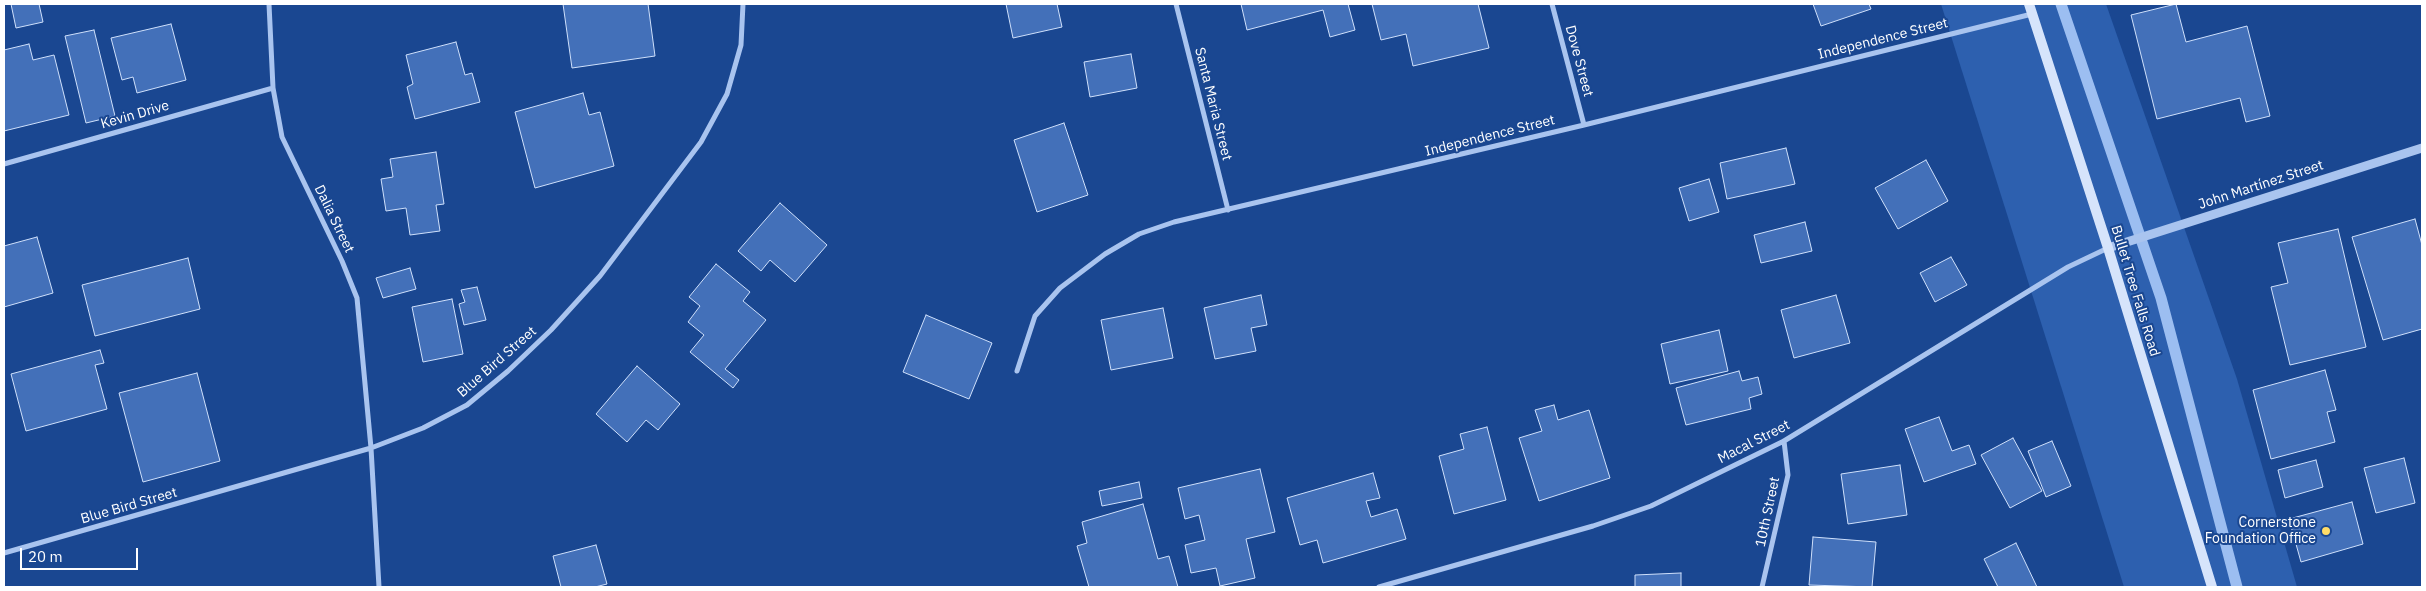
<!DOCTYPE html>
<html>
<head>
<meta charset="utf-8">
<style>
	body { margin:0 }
	#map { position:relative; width:2426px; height:591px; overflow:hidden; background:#1a4791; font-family:"IBM Plex Sans",sans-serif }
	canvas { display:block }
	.frame { position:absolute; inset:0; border:5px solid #fff; pointer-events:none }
	.scale { position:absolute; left:20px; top:548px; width:118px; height:22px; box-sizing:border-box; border:2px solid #fff; border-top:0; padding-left:6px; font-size:15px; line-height:18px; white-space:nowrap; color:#fff; -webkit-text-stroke:4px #1a4791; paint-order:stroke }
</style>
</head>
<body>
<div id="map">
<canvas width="2426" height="591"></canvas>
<div class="frame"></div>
<div class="scale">20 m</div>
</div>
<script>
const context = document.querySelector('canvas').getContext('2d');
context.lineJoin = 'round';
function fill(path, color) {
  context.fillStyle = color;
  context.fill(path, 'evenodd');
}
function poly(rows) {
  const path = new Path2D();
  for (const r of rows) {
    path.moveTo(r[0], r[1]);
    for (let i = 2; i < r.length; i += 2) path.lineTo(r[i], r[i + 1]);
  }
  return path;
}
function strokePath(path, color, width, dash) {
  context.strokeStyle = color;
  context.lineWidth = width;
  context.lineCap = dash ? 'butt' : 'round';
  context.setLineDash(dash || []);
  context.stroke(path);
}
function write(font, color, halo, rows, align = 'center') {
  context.font = font + ' "IBM Plex Sans",sans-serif';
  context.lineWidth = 4;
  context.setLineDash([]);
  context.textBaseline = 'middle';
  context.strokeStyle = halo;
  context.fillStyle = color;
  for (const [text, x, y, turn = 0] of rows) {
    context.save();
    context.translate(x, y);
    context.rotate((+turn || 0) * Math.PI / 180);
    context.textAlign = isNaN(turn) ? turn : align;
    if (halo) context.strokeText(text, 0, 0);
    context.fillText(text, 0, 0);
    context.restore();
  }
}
fill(poly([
	[1941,4,2106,4,2237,379,2297,587,2124,587]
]), '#2d60af');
strokePath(poly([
	[2061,4,2161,298,2237,587]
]), '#9cbef1', 11);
const building = poly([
	[11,4,39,4,43,22,16,28,11,4],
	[563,4,648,4,655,56,572,68,563,4],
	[1006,4,1057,4,1062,27,1013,38,1006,4],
	[1241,4,1348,4,1355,30,1330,37,1323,10,1247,30,1241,4],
	[1372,4,1478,4,1489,48,1413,66,1406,34,1381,40,1372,4],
	[1813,4,1869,4,1871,9,1821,26,1813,4],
	[2176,4,2186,42,2247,26,2270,116,2246,122,2240,98,2157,119,2131,15,2176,4],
	[171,24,186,80,137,93,133,77,122,80,111,38,171,24],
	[94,30,115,116,86,123,65,36,94,30],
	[456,42,465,75,472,73,480,102,415,119,407,87,413,84,406,55,456,42],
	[29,44,33,60,54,55,69,115,4,131,4,50,29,44],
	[1131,54,1137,88,1090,97,1084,62,1131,54],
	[583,93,589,115,600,112,614,166,535,188,515,112,583,93],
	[1064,123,1088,195,1037,212,1014,140,1064,123],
	[1786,148,1795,184,1727,199,1720,163,1786,148],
	[436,152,444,204,436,205,440,231,410,235,406,208,386,211,381,179,393,177,390,159,436,152],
	[1926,160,1948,201,1898,229,1875,188,1926,160],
	[1709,179,1719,212,1689,221,1679,188,1709,179],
	[780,203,827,245,795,282,770,260,761,271,738,251,780,203],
	[2415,219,2422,245,2422,329,2383,340,2352,237,2415,219],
	[1805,222,1812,251,1761,263,1754,235,1805,222],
	[2338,229,2366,347,2290,365,2271,287,2288,283,2278,243,2338,229],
	[37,237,53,293,4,307,4,246,37,237],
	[1951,257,1967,285,1935,302,1920,273,1951,257],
	[188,258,200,309,95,336,82,285,188,258],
	[716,264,750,292,743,301,766,320,725,369,739,380,733,388,690,352,704,335,688,322,700,306,689,297,716,264],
	[410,268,416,289,383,298,376,278,410,268],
	[477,287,486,320,464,325,459,304,465,302,461,290,477,287],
	[1261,295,1267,325,1251,328,1256,351,1215,359,1204,308,1261,295],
	[1836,295,1850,343,1794,358,1781,310,1836,295],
	[452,299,463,354,423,362,412,307,452,299],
	[1163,308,1173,358,1111,370,1101,320,1163,308],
	[926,315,992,343,969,399,903,372,926,315],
	[1719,330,1728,371,1670,384,1661,344,1719,330],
	[100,350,104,363,95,365,107,409,26,431,11,374,100,350],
	[637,366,680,404,658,430,646,420,627,442,596,414,637,366],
	[2325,370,2336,410,2327,412,2335,442,2271,459,2253,390,2325,370],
	[1739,371,1742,381,1758,377,1762,394,1749,398,1751,409,1686,425,1676,388,1739,371],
	[197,373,220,461,143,482,119,393,197,373],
	[1554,405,1558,420,1589,410,1610,478,1539,501,1519,438,1542,431,1535,410,1554,405],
	[1939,417,1952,451,1969,445,1976,464,1924,482,1905,429,1939,417],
	[1487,427,1506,500,1454,514,1439,456,1464,449,1460,434,1487,427],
	[2013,438,2042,491,2010,508,1981,455,2013,438],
	[2052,441,2071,486,2046,497,2028,451,2052,441],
	[2404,458,2415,503,2376,513,2364,468,2404,458],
	[2316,460,2323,487,2285,498,2278,470,2316,460],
	[1900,465,1907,515,1848,524,1841,474,1900,465],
	[1260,469,1275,532,1246,539,1255,578,1220,586,1216,568,1191,573,1185,545,1205,540,1199,515,1185,519,1178,488,1260,469],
	[1373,473,1380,498,1366,501,1371,517,1397,509,1406,539,1323,563,1317,540,1300,545,1287,498,1373,473],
	[1139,482,1142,498,1102,506,1099,491,1139,482],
	[2352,502,2363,544,2301,562,2289,519,2352,502],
	[1143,504,1158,559,1169,556,1178,587,1089,587,1077,546,1087,543,1082,522,1143,504],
	[1813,537,1876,542,1872,587,1809,585,1813,537],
	[2016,543,2037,587,1998,587,1984,559,2016,543],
	[596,545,607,584,595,587,561,587,553,556,596,545],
	[1681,573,1681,587,1635,587,1635,575,1681,573]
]);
fill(building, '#4370b9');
strokePath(building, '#cfe0fb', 1);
strokePath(poly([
	[269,4,273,88,282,137,342,261,357,298,371,448,379,587],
	[1176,4,1228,210],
	[1552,4,1584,125],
	[4,164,273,88],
	[1017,371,1035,316,1060,288,1105,254,1139,234,1174,222,1584,125,2032,14],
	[4,553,371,448,423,428,467,405,508,371,551,330,600,276,701,142,727,94,741,45,743,4],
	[1379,587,1593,526,1651,506,1784,441,2068,267,2108,248],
	[1762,587,1788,475,1784,441]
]), '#a9c4ef', 5);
strokePath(poly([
	[2108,248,2422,148]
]), '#a9c4ef', 9);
strokePath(poly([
	[2029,4,2108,248,2212,587]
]), '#d6e4fb', 10);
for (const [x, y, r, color] of [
	[2326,531,5,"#ffdc67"]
]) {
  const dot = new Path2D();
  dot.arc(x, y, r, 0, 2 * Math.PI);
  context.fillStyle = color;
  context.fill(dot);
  strokePath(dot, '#1a4791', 2);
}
write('14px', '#fff', '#1a4791', [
	["Independence Street",1883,39,-14],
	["Dove Street",1579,61,75],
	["Santa Maria Street",1213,104,76],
	["Kevin Drive",135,115,-16],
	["Independence Street",1490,136,-14],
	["John Martínez Street",2261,185,-18],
	["Dalia Street",334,219,64],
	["Bullet Tree Falls Road",2135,291,73],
	["Blue Bird Street",497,362,-41],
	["Macal Street",1754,442,-27],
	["Blue Bird Street",129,506,-16],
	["10th Street",1768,512,-78]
]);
write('14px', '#fff', '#1a4791', [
	["Cornerstone",2316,523],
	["Foundation Office",2316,539]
], 'right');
</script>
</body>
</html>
